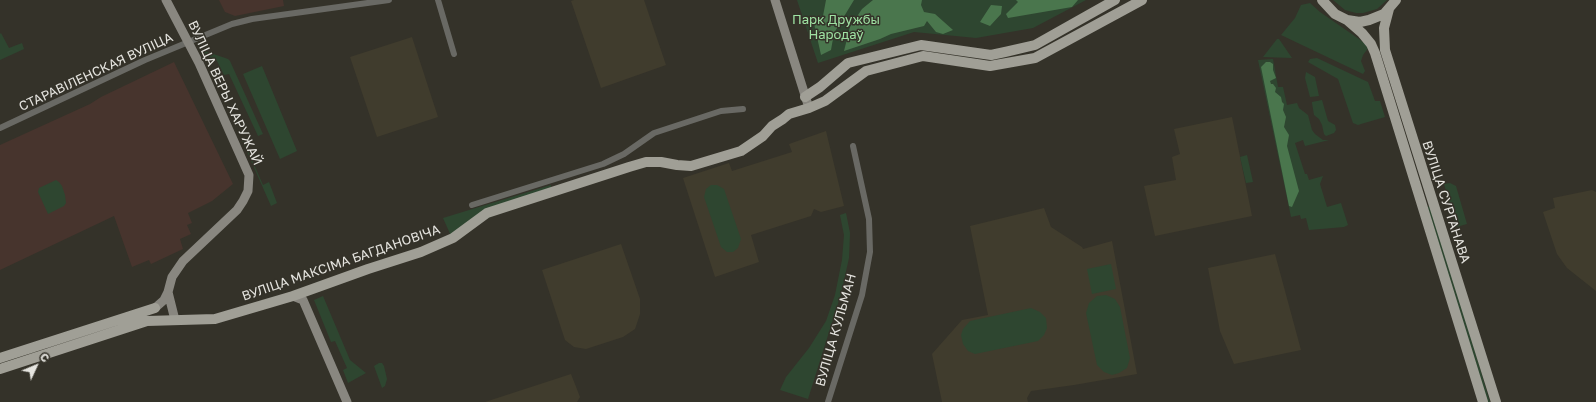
<!DOCTYPE html>
<html>
<head>
<meta charset="utf-8">
<style>
	body { margin:0 }
	#map { position:relative; width:1596px; height:402px; overflow:hidden; background:#343229; font-family:"Golos Text",sans-serif }
	canvas { display:block }
	.north { position:absolute; left:16px; top:346px; width:40px; height:40px; -webkit-text-stroke:3px #343229; paint-order:stroke; rotate:46deg; font-size:11px; font-weight:700; line-height:16px; text-align:center; color:#e5e4df }
	.north::after { content:''; display:block; margin:auto; width:14px; height:18px; background:#e5e4df; clip-path:polygon(50% 0,100% 100%,50% 72%,0 100%) }
</style>
</head>
<body>
<div id="map">
<canvas width="1596" height="402"></canvas>
<div class="north">С</div>
</div>
<script>
const context = document.querySelector('canvas').getContext('2d');
context.lineJoin = 'round';
function fill(path, color) {
  context.fillStyle = color;
  context.fill(path, 'evenodd');
}
function poly(rows) {
  const path = new Path2D();
  for (const r of rows) {
    path.moveTo(r[0], r[1]);
    for (let i = 2; i < r.length; i += 2) path.lineTo(r[i], r[i + 1]);
  }
  return path;
}
function strokePath(path, color, width, dash) {
  context.strokeStyle = color;
  context.lineWidth = width;
  context.lineCap = dash ? 'butt' : 'round';
  context.setLineDash(dash || []);
  context.stroke(path);
}
function write(font, color, halo, rows, align = 'center') {
  context.font = font + ' "Golos Text",sans-serif';
  context.lineWidth = 3;
  context.setLineDash([]);
  context.textBaseline = 'middle';
  context.strokeStyle = halo;
  context.fillStyle = color;
  for (const [text, x, y, turn = 0] of rows) {
    context.save();
    context.translate(x, y);
    context.rotate((+turn || 0) * Math.PI / 180);
    context.textAlign = isNaN(turn) ? turn : align;
    if (halo) context.strokeText(text, 0, 0);
    context.fillText(text, 0, 0);
    context.restore();
  }
}
fill(poly([
	[219,0,283,0,284,6,235,16,225,12],
	[174,62,233,184,212,201,188,213,192,223,187,225,191,234,180,239,183,249,151,264,149,260,132,267,114,216,0,270,0,145,90,104,101,97]
]), '#47342d');
fill(poly([
	[574,0,644,0,666,65,601,88,571,1],
	[412,37,438,117,377,137,350,57],
	[1232,117,1252,216,1155,236,1144,186,1176,180,1172,157,1180,154,1174,129],
	[826,131,844,206,821,212,814,209,811,216,751,235,759,262,715,277,683,178,729,163,732,171,792,152,789,144],
	[1592,190,1596,192,1596,291,1567,268,1557,254,1543,212,1555,208,1553,198],
	[1044,208,1051,227,1082,247,1083,249,1112,241,1137,374,1074,385,1031,391,1027,398,1028,402,942,402,932,354,962,320,988,315,970,226],
	[621,244,640,299,640,314,635,329,623,337,586,349,574,347,565,340,542,270],
	[1275,254,1301,350,1234,364,1220,331,1208,268],
	[571,374,580,397,577,402,485,402]
]), '#403c2d');
fill(poly([
	[797,0,1086,0,1033,28,976,38,914,32,818,63],
	[1333,0,1387,0,1377,9,1363,13,1356,13,1345,10],
	[1310,3,1320,12,1359,39,1369,47,1363,55,1361,61,1365,71,1363,74,1281,35,1295,18,1301,5],
	[1,33,9,48,22,43,24,49,0,60,0,34],
	[1277,39,1279,39,1292,58,1263,57],
	[202,50,228,59,230,61,263,134,258,136,229,74,224,75,217,61,203,54],
	[1317,58,1368,82,1375,101,1380,101,1385,117,1361,124,1358,125,1353,123,1338,79,1308,62,1310,59],
	[1273,59,1278,87,1283,87,1287,105,1297,103,1299,108,1308,115,1312,130,1315,134,1323,140,1329,140,1305,146,1303,140,1295,143,1305,174,1307,174,1309,180,1323,176,1320,184,1327,207,1341,203,1348,225,1344,227,1309,230,1306,218,1301,219,1300,215,1291,217,1258,60],
	[262,66,297,151,280,159,243,74],
	[1306,72,1315,77,1319,96,1310,97,1305,78],
	[1322,100,1328,121,1335,125,1336,130,1334,133,1326,136,1324,134,1322,125,1319,119,1314,115,1312,103,1312,102],
	[242,137,263,185,269,182,277,203,271,206,241,138],
	[1247,155,1253,182,1246,183,1240,157],
	[56,180,59,182,62,186,65,195,66,203,64,206,48,214,38,192,39,188],
	[1450,183,1456,186,1467,224,1456,227,1444,184],
	[551,185,551,188,451,236,443,218],
	[711,185,717,185,724,189,741,239,738,248,733,252,727,252,721,247,704,197,706,189],
	[1430,206,1443,244,1490,402,1487,402,1427,207],
	[846,213,850,233,849,258,841,294,808,399,780,390,786,377,809,348,826,321,835,295,842,260,844,235,840,215],
	[1111,264,1116,289,1092,294,1087,269],
	[1106,295,1115,299,1120,307,1130,358,1127,368,1119,373,1112,375,1104,372,1097,365,1086,313,1089,303,1097,296],
	[323,296,350,360,366,373,348,383,343,370,347,368,335,341,331,342,314,300],
	[1031,308,1040,312,1046,318,1047,328,1044,335,1038,341,975,354,968,351,963,344,961,335,963,329,970,321],
	[379,363,382,363,384,366,387,379,385,386,382,388,374,366]
]), '#2e4630');
fill(poly([
	[826,0,854,0,834,33,831,50,821,55,813,19,823,16],
	[873,0,922,0,921,5,924,12,935,14,953,30,943,34,936,32,927,21,924,26,891,34,880,39,844,51,850,27,862,9],
	[1016,0,1078,0,1072,7,1008,18,1006,14,1018,2],
	[991,5,1002,6,1001,14,990,26,980,22],
	[1266,62,1270,62,1273,64,1273,70,1276,78,1270,81,1271,84,1273,84,1276,88,1275,92,1281,97,1282,102,1284,104,1283,110,1286,117,1284,127,1289,135,1287,146,1299,191,1292,207,1289,206,1261,67]
]), '#4a764d');
strokePath(poly([
	[438,0,454,54],
	[0,128,145,60,232,24,252,19,389,0],
	[472,205,603,164,624,154,654,133,721,111,743,109],
	[828,402,862,295,870,252,869,219,853,146]
]), '#696964', 6);
strokePath(poly([
	[775,0,809,108],
	[168,292,175,320],
	[293,296,303,300,347,402],
	[155,308,164,300,168,292,172,277,183,261,237,210,243,201,248,191,249,175,199,63,166,0]
]), '#898780', 9);
strokePath(poly([
	[1322,0,1335,14,1347,20,1360,22,1369,20,1384,14,1396,0],
	[1389,9,1384,28,1385,50,1496,402],
	[1347,20,1362,33,1371,44,1375,53,1483,402],
	[805,97,820,87,848,63,921,45,991,55,1005,52,1035,45,1115,0],
	[0,358,155,308],
	[0,369,147,321,215,319,293,296,368,269,421,252,453,238,487,213,629,167,646,162,661,162,677,165,691,166,741,151,763,136,772,126,783,119,789,114,809,108,825,101,866,71,923,56,990,66,1035,58,1142,0]
]), '#a09f96', 10);
write('13px', '#9ee1a2', '#343229', [
	["Парк Дружбы",836,20],
	["Народаў",836,35]
]);
write('13px', '#e5e4df', '#343229', [
	["СТАРАВІЛЕНСКАЯ ВУЛІЦА",96,72,-25],
	["ВУЛІЦА ВЕРЫ ХАРУЖАЙ",225,93,65],
	["ВУЛІЦА СУРГАНАВА",1446,202,72],
	["ВУЛІЦА МАКСІМА БАГДАНОВІЧА",341,263,-19],
	["ВУЛІЦА КУЛЬМАН",836,330,-74]
]);
</script>
</body>
</html>
